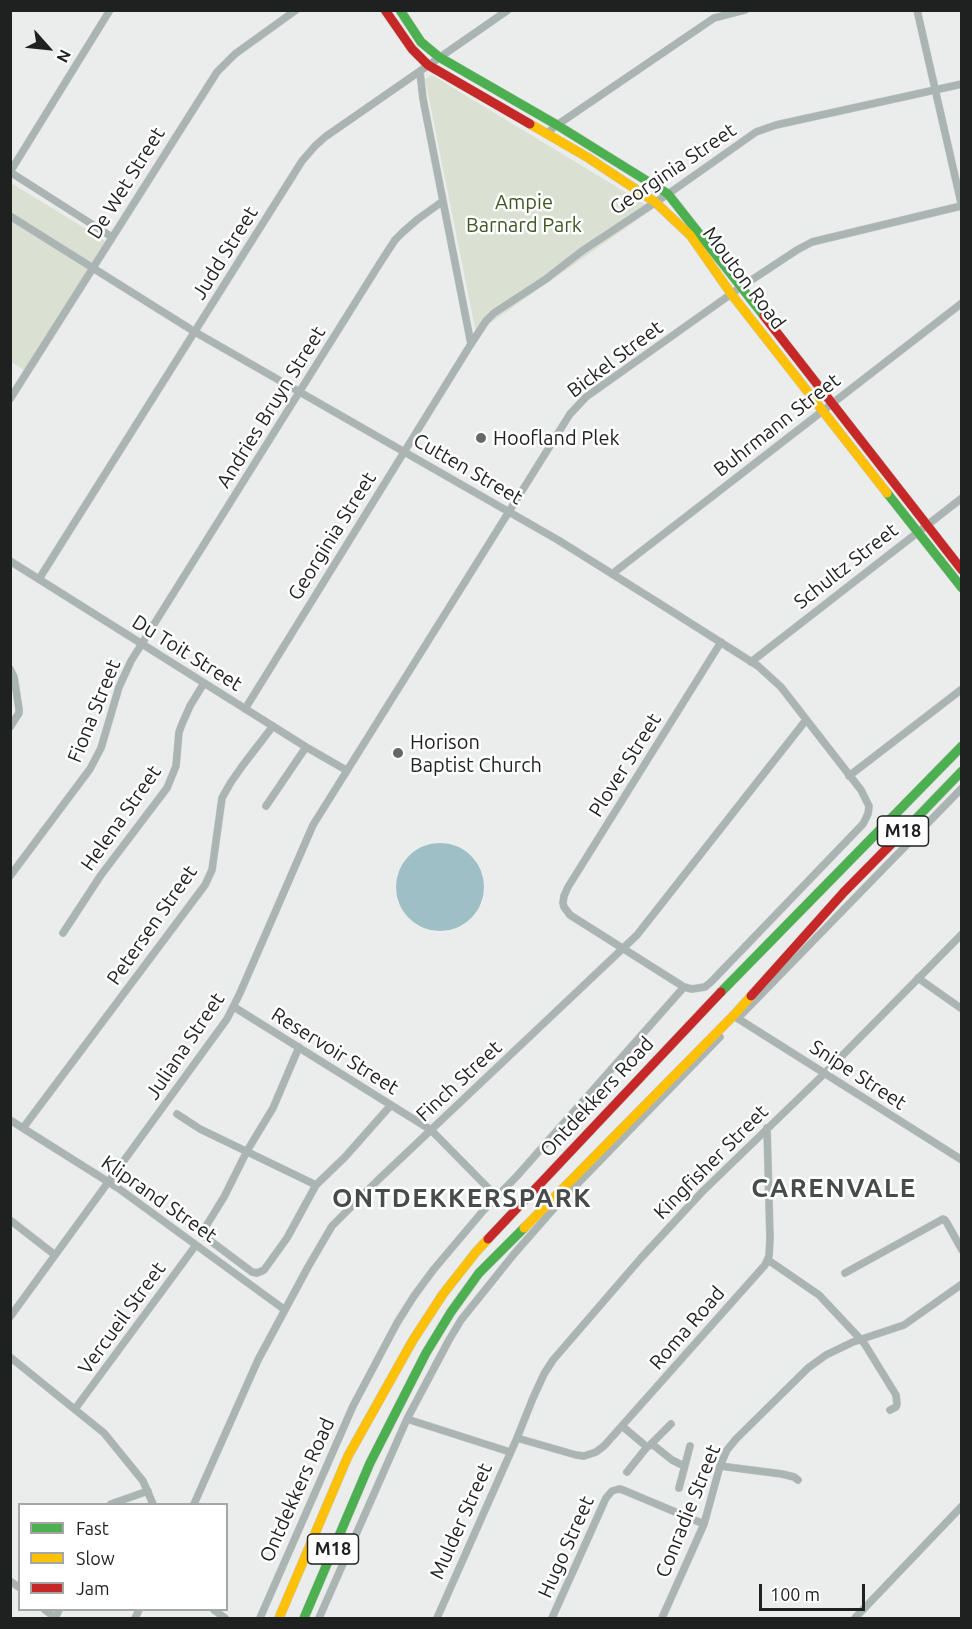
<!DOCTYPE html>
<html>
<head>
<meta charset="utf-8">
<style>
	body { margin:0 }
	#map { position:relative; width:972px; height:1629px; overflow:hidden; background:#ebedec; font-family:Ubuntu,sans-serif }
	canvas { display:block }
	.frame { position:absolute; inset:0; border:12px solid #1f2020; pointer-events:none }
	.legend { position:absolute; left:18px; top:1503px; width:210px; height:108px; box-sizing:border-box; background:#fff; border:2px solid #a5a6a6; margin:0; padding:8px 10px; list-style:none; font-size:18px; color:#1f2020 }
	.legend li { display:flex; align-items:center; gap:12px; height:30px }
	.legend b { width:30px; border:2px solid #a5a6a6 }
	.north { position:absolute; left:18px; top:18px; width:60px; height:60px; -webkit-text-stroke:4px #fff; paint-order:stroke; rotate:117deg; font-size:16px; font-weight:700; line-height:24px; text-align:center; color:#1f2020 }
	.north::after { content:''; display:block; margin:auto; width:21px; height:27px; background:#1f2020; clip-path:polygon(50% 0,100% 100%,50% 72%,0 100%) }
	.scale { position:absolute; left:759px; top:1584px; width:106px; height:27px; box-sizing:border-box; border:3px solid #1f2020; border-top:0; padding-left:8px; font-size:18px; line-height:21px; white-space:nowrap; color:#1f2020; -webkit-text-stroke:4px #fff; paint-order:stroke }
</style>
</head>
<body>
<div id="map">
<canvas width="972" height="1629"></canvas>
<div class="frame"></div>
<ul class="legend">
<li><b style="height:8px;background:#4caf50"></b>Fast</li>
<li><b style="height:8px;background:#ffc107"></b>Slow</li>
<li><b style="height:8px;background:#c62828"></b>Jam</li>
</ul>
<div class="north">N</div>
<div class="scale">100 m</div>
</div>
<script>
const context = document.querySelector('canvas').getContext('2d');
context.lineJoin = 'round';
function fill(path, color) {
  context.fillStyle = color;
  context.fill(path, 'evenodd');
}
function poly(rows) {
  const path = new Path2D();
  for (const r of rows) {
    if (r.length === 3) {
      path.moveTo(r[0] + r[2], r[1]);
      path.arc(r[0], r[1], r[2], 0, 2 * Math.PI);
      continue;
    }
    path.moveTo(r[0], r[1]);
    for (let i = 2; i < r.length; i += 2) path.lineTo(r[i], r[i + 1]);
  }
  return path;
}
function strokePath(path, color, width, dash) {
  context.strokeStyle = color;
  context.lineWidth = width;
  context.lineCap = dash ? 'butt' : 'round';
  context.setLineDash(dash || []);
  context.stroke(path);
}
function write(font, color, halo, rows, align = 'center') {
  context.font = font + ' Ubuntu,sans-serif';
  context.lineWidth = 5;
  context.setLineDash([]);
  context.textBaseline = 'middle';
  context.strokeStyle = halo;
  context.fillStyle = color;
  for (const [text, x, y, turn = 0] of rows) {
    context.save();
    context.translate(x, y);
    context.rotate((+turn || 0) * Math.PI / 180);
    context.textAlign = isNaN(turn) ? turn : align;
    if (halo) context.strokeText(text, 0, 0);
    context.fillText(text, 0, 0);
    context.restore();
  }
}
fill(poly([
	[432,75,653,209,476,333,425,79],
	[13,184,107,242,26,371,11,362,10,188]
]), '#dae1d3');
fill(poly([
	[440,887,44]
]), '#9ebfc5');
const street = poly([
	[917,10,962,207],
	[420,72,423,99,471,344],
	[547,133,557,125,714,18,745,10],
	[10,172,110,10],
	[10,172,112,237],
	[10,216,195,332,558,540,665,607,758,666,781,687,861,790,869,806,868,814,863,824,711,982,705,987,692,989,684,987,570,915,564,907,563,903,564,896,568,887,721,642],
	[10,399,217,72,235,54,296,10],
	[10,561,306,747,346,770],
	[612,574,962,303],
	[39,579,302,161,315,146,325,137,508,10],
	[751,662,962,498],
	[10,669,14,677,19,709,19,713,10,727],
	[245,709,471,344,486,321,494,313,546,279,582,251,668,194,756,132,776,125,962,84],
	[849,776,962,689],
	[266,806,306,747],
	[10,876,90,769,101,748,119,687,131,661,380,263,395,240,403,232,418,219,443,201],
	[63,933,101,875,167,788,176,766,179,732,182,724,190,706,204,683],
	[918,978,962,1009],
	[234,1007,431,1130,497,1197],
	[740,1016,962,788],
	[737,1018,962,1160],
	[299,1047,273,1108,247,1151,224,1197,203,1231,204,1236,252,1272,257,1273,264,1270,287,1238,316,1185,345,1157,391,1105],
	[177,1114,200,1129,316,1185],
	[10,1120,118,1188,285,1310],
	[23,1128,205,885,212,870,222,798,231,782,243,765,273,726],
	[10,1220,55,1255],
	[768,1260,819,1295,864,1343,896,1395,897,1404,896,1407,890,1410],
	[845,1273,943,1219,945,1220,947,1223,962,1250],
	[10,1317,227,1019,240,993,313,825,570,414,586,397,741,287,797,250,812,242,961,206],
	[10,1357,104,1433,143,1481,153,1504],
	[75,1409,196,1245],
	[407,1419,510,1452],
	[622,1426,647,1447,627,1472],
	[517,1438,576,1455,584,1456,596,1452,604,1446,765,1265,769,1256,770,1238,767,1128],
	[652,1444,672,1460,684,1466],
	[649,1446,671,1424],
	[720,1466,782,1474,794,1477,798,1480],
	[679,1488,690,1446],
	[111,1504,148,1491],
	[194,1504,258,1360,308,1267,332,1226,378,1180,637,935,806,720],
	[10,1581,20,1588],
	[45,1610,56,1618],
	[214,1610,225,1618],
	[55,1618,59,1610],
	[135,1618,139,1610],
	[260,1618,353,1406,397,1323,414,1296,434,1269,483,1211,517,1176,684,987],
	[319,1618,407,1419,449,1340,461,1320,514,1254,556,1206,720,1037],
	[437,1618,517,1438,533,1398,544,1374,553,1360,641,1258,702,1192,825,1073,962,934],
	[552,1618,606,1498,612,1491,619,1489,623,1490,704,1524],
	[662,1618,704,1524,720,1466,727,1450,736,1439,808,1368,826,1355,853,1342,904,1325,962,1284],
	[855,1618,962,1506]
]);
const fast = poly([
	[400,10,421,42,439,57,557,125,668,194,764,316],
	[887,493,962,588],
	[907,828,962,771],
	[721,992,962,746],
	[304,1618,370,1463,426,1353,451,1312,479,1273,524,1228]
]);
const slow = poly([
	[530,124,587,157,655,202,690,235,732,295,887,493],
	[524,1228,734,1015,751,996],
	[279,1618,348,1456,413,1340,443,1294,476,1252,488,1239]
]);
const jam = poly([
	[385,10,412,49,428,65,530,124],
	[764,316,962,570],
	[751,996,844,892,907,828],
	[488,1239,721,992]
]);
strokePath(street, '#c6c8c7', 8);
strokePath(fast, '#c6c8c7', 10);
strokePath(slow, '#c6c8c7', 10);
strokePath(jam, '#c6c8c7', 10);
strokePath(street, '#aab4b3', 7);
strokePath(fast, '#4caf50', 9);
strokePath(slow, '#ffc107', 9);
strokePath(jam, '#c62828', 9);
for (const [x, y, r, color] of [
	[481,438,6,"#666867"],
	[398,753,6,"#666867"]
]) {
  const dot = new Path2D();
  dot.arc(x, y, r, 0, 2 * Math.PI);
  context.fillStyle = color;
  context.fill(dot);
  strokePath(dot, '#fff', 2);
}
for (const [x, y, w] of [
	[903,831,51],
	[333,1549,51]
]) {
  const box = new Path2D();
  box.roundRect(x - w / 2, y - 15, w, 30, 4.5);
  context.fillStyle = '#fff';
  context.fill(box);
  strokePath(box, '#1f2020', 1.5);
}
write('bold 18px', '#1f2020', null, [
	["M18",903,831],
	["M18",333,1549]
]);
write('20px', '#1f2020', '#fff', [
	["Georginia Street",673,169,-34],
	["De Wet Street",126,183,-58],
	["Judd Street",225,253,-58],
	["Mouton Road",744,278,53],
	["Bickel Street",615,359,-37],
	["Andries Bruyn Street",271,407,-58],
	["Buhrmann Street",777,425,-38],
	["Cutten Street",468,469,30],
	["Georginia Street",332,536,-58],
	["Schultz Street",846,566,-38],
	["Du Toit Street",187,653,32],
	["Fiona Street",94,711,-68],
	["Plover Street",625,765,-58],
	["Helena Street",121,818,-55],
	["Petersen Street",152,925,-55],
	["Juliana Street",185,1046,-56],
	["Reservoir Street",335,1051,32],
	["Snipe Street",858,1075,33],
	["Finch Street",459,1081,-43],
	["Ontdekkers Road",597,1097,-47],
	["Kingfisher Street",711,1162,-45],
	["Kliprand Street",159,1199,35],
	["Vercueil Street",122,1318,-54],
	["Roma Road",687,1328,-49],
	["Ontdekkers Road",297,1490,-66],
	["Conradie Street",688,1511,-68],
	["Mulder Street",461,1521,-66],
	["Hugo Street",566,1547,-66]
]);
write('20px', '#415824', '#fff', [
	["Ampie",524,202],
	["Barnard Park",524,225]
]);
write('20px', '#1f2020', '#fff', [
	["Hoofland Plek",493,438],
	["Horison",410,742],
	["Baptist Church",410,765]
], 'left');
context.letterSpacing = '1.5px';
write('bold 26px', '#474b49', '#fff', [
	["CARENVALE",834,1188],
	["ONTDEKKERSPARK",462,1198]
]);
context.letterSpacing = '0px';
</script>
</body>
</html>
